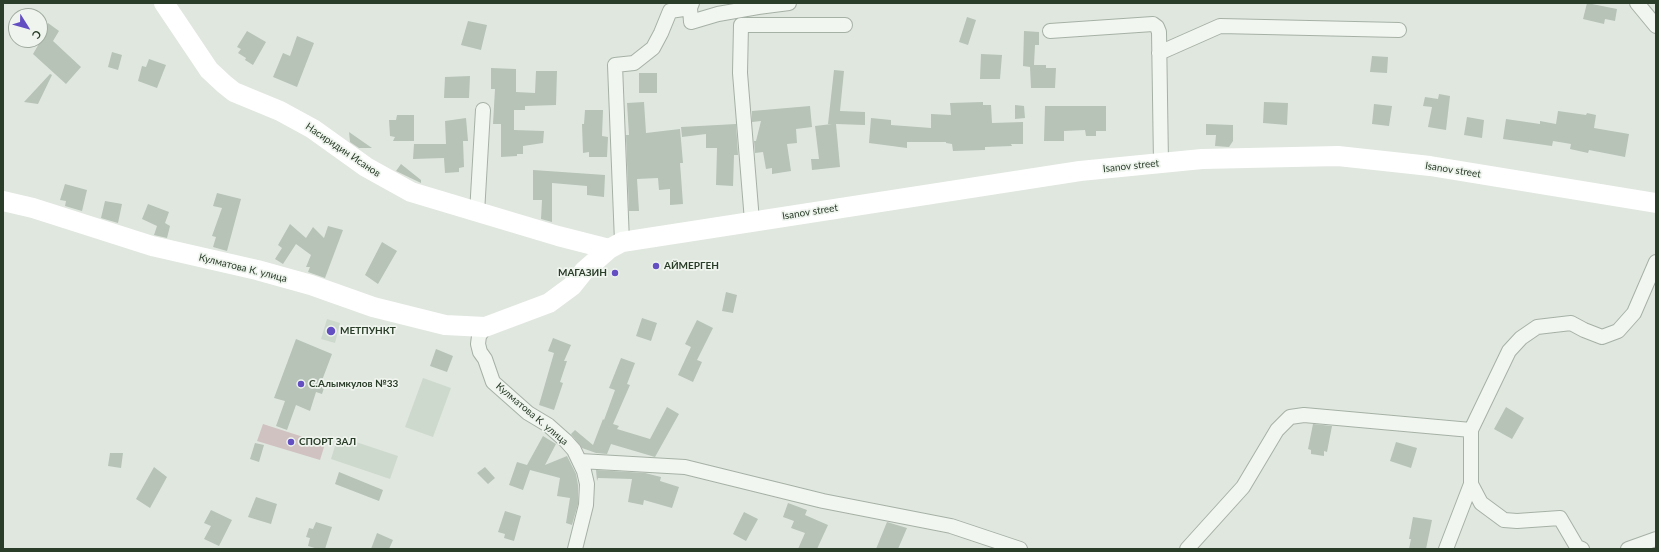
<!DOCTYPE html>
<html>
<head>
<meta charset="utf-8">
<style>
	body { margin:0 }
	#map { position:relative; width:1659px; height:552px; overflow:hidden; background:#e0e7df; font-family:Lato,sans-serif }
	canvas { display:block }
	.frame { position:absolute; inset:0; border:4px solid #2a3d29; pointer-events:none }
	.north { position:absolute; left:8px; top:8px; width:40px; height:40px; box-sizing:border-box; background:#eff5ee; border:1px solid #a0ab9f; border-radius:50%; rotate:127deg; font-size:11px; font-weight:700; line-height:16px; text-align:center; color:#2a3d29 }
	.north::after { content:''; display:block; margin:auto; width:14px; height:18px; background:#634ec2; clip-path:polygon(50% 0,100% 100%,50% 72%,0 100%) }
</style>
</head>
<body>
<div id="map">
<canvas width="1659" height="552"></canvas>
<div class="frame"></div>
<div class="north">С</div>
</div>
<script>
const context = document.querySelector('canvas').getContext('2d');
context.lineJoin = 'round';
function fill(path, color) {
  context.fillStyle = color;
  context.fill(path, 'evenodd');
}
function poly(rows) {
  const path = new Path2D();
  for (const r of rows) {
    path.moveTo(r[0], r[1]);
    for (let i = 2; i < r.length; i += 2) path.lineTo(r[i], r[i + 1]);
  }
  return path;
}
function strokePath(path, color, width, dash) {
  context.strokeStyle = color;
  context.lineWidth = width;
  context.lineCap = dash ? 'butt' : 'round';
  context.setLineDash(dash || []);
  context.stroke(path);
}
function write(font, color, halo, rows, align = 'center') {
  context.font = font + ' Lato,sans-serif';
  context.lineWidth = 3.5;
  context.setLineDash([]);
  context.textBaseline = 'middle';
  context.strokeStyle = halo;
  context.fillStyle = color;
  for (const [text, x, y, turn = 0] of rows) {
    context.save();
    context.translate(x, y);
    context.rotate((+turn || 0) * Math.PI / 180);
    context.textAlign = isNaN(turn) ? turn : align;
    if (halo) context.strokeText(text, 0, 0);
    context.fillText(text, 0, 0);
    context.restore();
  }
}
fill(poly([
	[327,319,340,323,335,343,321,339],
	[423,378,451,388,433,437,405,427],
	[338,436,398,456,390,479,331,459]
]), '#ced9cd');
fill(poly([
	[263,424,325,444,320,460,257,441]
]), '#d0c2c1');
fill(poly([
	[1587,3,1617,9,1615,21,1605,19,1604,24,1583,19],
	[967,17,976,20,968,45,959,42],
	[468,21,487,25,481,50,461,45],
	[48,23,59,31,53,41,81,67,66,84,33,54,40,42,40,35],
	[247,31,266,42,253,65,245,60,246,58,238,53,241,49,237,47],
	[1024,31,1039,32,1039,45,1035,45,1034,65,1046,65,1046,68,1056,68,1055,88,1031,88,1030,67,1023,66],
	[297,36,314,43,297,87,273,77,283,53,290,56],
	[112,52,122,55,118,70,108,67],
	[981,54,1002,55,1000,79,980,79],
	[1372,56,1388,57,1387,73,1370,72],
	[149,59,166,65,157,88,138,81,142,66,146,67],
	[491,68,516,69,516,92,535,93,536,71,557,71,556,105,525,106,525,110,514,110,514,130,544,131,543,143,523,146,523,154,517,154,517,156,501,157,501,124,493,124,495,89,491,89],
	[834,70,844,71,840,111,865,112,865,125,836,124,840,167,812,170,811,159,819,159,815,126,832,124,828,124],
	[639,73,657,73,657,93,639,93],
	[50,74,52,75,38,104,24,102],
	[470,76,469,98,444,98,445,77],
	[1439,94,1450,96,1446,130,1428,127,1432,107,1423,106,1425,97,1438,99],
	[644,102,646,133,680,129,683,163,680,163,683,204,670,205,670,189,659,190,658,178,637,179,639,211,629,211,626,135,629,135,627,103],
	[983,102,983,105,991,105,992,123,1023,122,1023,144,1011,144,1012,146,985,147,985,150,953,151,952,144,946,143,946,142,907,142,907,148,869,143,871,118,891,120,891,125,931,128,931,114,951,115,950,103],
	[1264,102,1288,103,1287,125,1263,123],
	[1374,104,1392,106,1389,126,1372,124],
	[1015,105,1024,106,1025,118,1015,119],
	[810,106,812,127,796,129,797,143,787,144,791,171,772,174,772,168,766,169,763,152,755,153,754,141,756,141,761,121,752,122,752,111],
	[1045,106,1106,106,1106,131,1096,131,1096,136,1086,136,1085,130,1064,131,1064,141,1044,141],
	[585,110,603,110,602,136,608,137,607,157,589,157,589,152,583,153,582,124,584,124],
	[1558,111,1586,115,1587,113,1596,115,1594,128,1629,134,1625,157,1589,150,1588,153,1570,149,1571,144,1553,141,1552,146,1503,139,1506,119,1540,124,1540,121,1556,124],
	[397,115,414,115,414,141,393,141,395,137,390,136,389,120,396,120],
	[1467,117,1484,120,1482,138,1464,135],
	[466,118,468,141,463,141,464,167,459,168,459,172,445,173,444,158,413,159,414,144,446,144,445,121],
	[736,124,738,155,734,155,733,186,716,185,717,148,706,148,706,134,682,137,681,127],
	[1206,124,1233,125,1233,141,1229,147,1215,146,1216,135,1206,135],
	[349,132,372,148,359,148,350,142],
	[401,164,421,180,421,183,396,171],
	[533,170,605,175,604,197,587,195,587,186,552,183,552,222,541,219,542,200,533,200],
	[65,184,87,190,82,211,65,206,66,201,60,200],
	[217,193,241,199,227,251,213,247,216,237,212,236,222,208,213,206],
	[105,201,122,204,118,223,101,218],
	[148,204,169,212,165,223,170,226,167,238,154,235,157,226,142,219],
	[290,224,306,238,313,227,324,238,328,226,343,230,325,278,308,272,310,267,306,267,311,255,296,244,283,264,275,259,282,248,278,245],
	[382,242,397,251,378,284,365,275],
	[726,292,737,295,733,313,722,311],
	[642,318,657,323,651,341,636,336],
	[697,320,713,328,697,360,702,362,693,382,678,375,691,347,685,344],
	[553,338,571,345,564,361,567,361,560,382,563,383,554,410,539,405,554,353,548,351],
	[296,339,332,354,321,383,325,385,322,394,316,392,310,411,296,405,287,430,276,426,285,401,274,398],
	[436,349,453,356,447,372,430,366],
	[621,358,635,363,627,384,630,385,613,424,619,426,617,429,650,439,667,407,679,414,655,457,611,444,607,454,596,453,582,448,571,434,575,430,593,445,603,419,604,420,615,390,609,388],
	[1506,407,1524,418,1512,439,1494,429],
	[1313,424,1332,426,1327,452,1324,451,1324,456,1311,454,1311,450,1308,449],
	[543,436,556,444,545,465,567,456,576,474,578,485,578,504,572,525,566,523,570,498,557,496,560,478,530,470,523,490,509,485,517,462,527,465],
	[1396,442,1417,448,1411,468,1390,461],
	[255,443,264,445,259,462,250,459],
	[110,453,123,453,121,468,108,466],
	[154,467,167,477,150,508,136,499],
	[485,467,495,478,488,484,477,473],
	[596,470,645,473,661,477,660,481,679,487,672,508,644,500,643,505,628,502,632,479,598,478,597,481],
	[339,472,383,490,379,501,335,484],
	[256,497,277,504,271,524,248,517],
	[788,503,807,510,805,515,828,525,817,549,798,549,805,533,791,528,794,521,783,517],
	[211,510,232,520,219,546,204,539,211,526,204,523],
	[505,511,521,516,514,541,504,538,505,534,498,532],
	[744,512,758,519,746,541,733,534],
	[1413,517,1432,520,1426,549,1409,549,1411,539,1409,539],
	[316,522,332,527,325,549,318,549,308,546,310,538,306,537,309,528,313,529],
	[887,522,907,528,898,549,876,549],
	[377,533,393,540,389,549,371,549]
]), '#b7c3b7');
const street = poly([
	[1637,3,1656,26],
	[690,8,691,22,718,14,758,7,789,3],
	[1050,31,1153,24,1157,27,1159,32,1161,163],
	[1159,53,1220,26,1399,30],
	[477,213,483,110],
	[752,221,740,73,741,25,845,25],
	[622,242,615,65,634,63,653,48,661,33,670,11,690,8,692,3],
	[485,327,479,336,478,344,480,352,485,359,493,382,528,413,548,425,566,441,574,450,584,471,587,484,586,505,575,549],
	[580,461,685,467,823,501,951,526,1020,549],
	[1187,549,1243,487,1277,430,1290,417,1304,415,1471,430],
	[1446,549,1471,484],
	[1582,549,1577,547,1560,518,1517,521,1504,520,1481,503,1471,484,1471,430,1509,351,1521,338,1537,327,1571,323,1584,330,1602,337,1618,331,1634,313,1656,262],
	[1628,549,1656,539]
]);
strokePath(street, '#a6b1a5', 16);
strokePath(street, '#f2f6f1', 14);
strokePath(poly([
	[164,3,209,70,224,84,234,92,280,111,313,129,366,167,411,192,558,236,609,249],
	[3,201,33,208,152,246,257,270,311,285,373,307,445,325,485,327,549,303,572,286,584,271,609,249,622,242,1080,171,1202,159,1338,156,1430,166,1656,203]
]), '#fff', 20);
for (const [x, y, r, color] of [
	[656,266,4,"#634ec2"],
	[615,273,4,"#634ec2"],
	[331,331,5,"#634ec2"],
	[301,384,4,"#634ec2"],
	[291,442,4,"#634ec2"]
]) {
  const dot = new Path2D();
  dot.arc(x, y, r, 0, 2 * Math.PI);
  context.fillStyle = color;
  context.fill(dot);
  strokePath(dot, '#eff5ee', 1.5);
}
write('10px', '#2a3d29', '#eff5ee', [
	["Насиридин Исанов",343,150,34],
	["Isanov street",1131,166,-6],
	["Isanov street",1453,170,9],
	["Isanov street",810,212,-9],
	["Кулматова К. улица",243,268,14],
	["Кулматова К. улица",532,414,40]
]);
write('bold 10px', '#2a3d29', '#eff5ee', [
	["АЙМЕРГЕН",664,266],
	["МАГАЗИН",607,273,"right"],
	["МЕТПУНКТ",340,331],
	["С.Алымкулов №33",309,384],
	["СПОРТ ЗАЛ",299,442]
], 'left');
</script>
</body>
</html>
